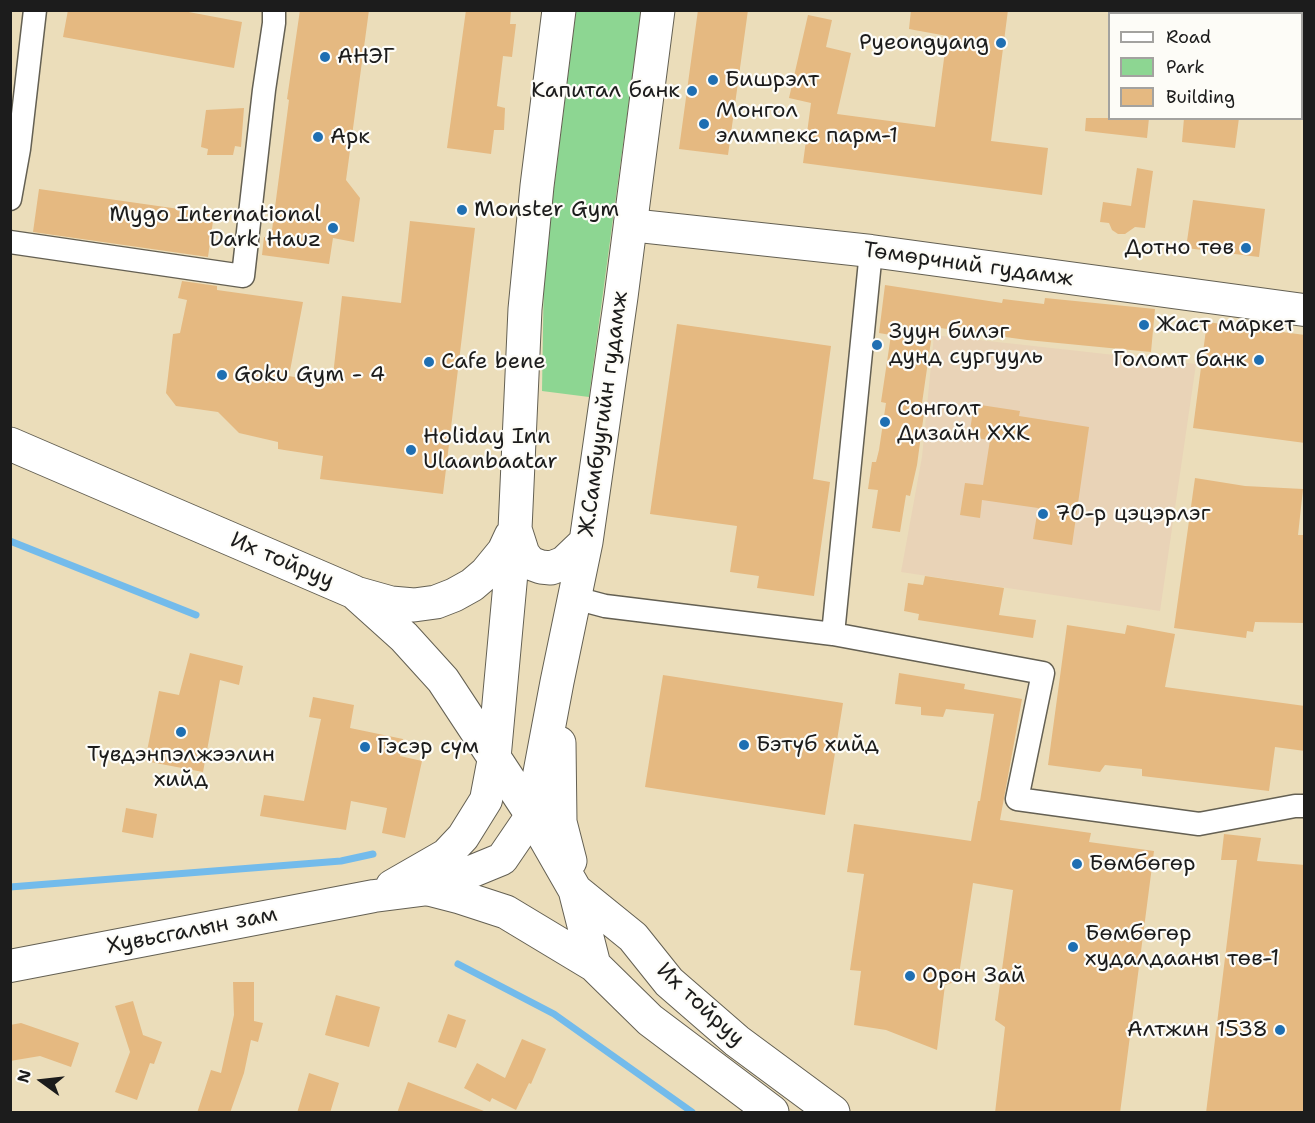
<!DOCTYPE html>
<html>
<head>
<meta charset="utf-8">
<style>
	body { margin:0 }
	#map { position:relative; width:1315px; height:1123px; overflow:hidden; background:#ebddba; font-family:"Shantell Sans",sans-serif }
	canvas { display:block }
	.frame { position:absolute; inset:0; border:12px solid #1c1c1c; pointer-events:none }
	.legend { position:absolute; left:1108px; top:12px; width:195px; height:108px; box-sizing:border-box; background:#fdfcf7; border:2px solid #a3a29f; margin:0; padding:8px 10px; list-style:none; font-size:18px; color:#1c1c1c }
	.legend li { display:flex; align-items:center; gap:12px; height:30px }
	.legend b { width:30px; border:2px solid #a3a29f }
	.north { position:absolute; left:12px; top:1051px; width:60px; height:60px; -webkit-text-stroke:4px #fdfcf7; paint-order:stroke; rotate:285deg; font-size:16px; font-weight:700; line-height:24px; text-align:center; color:#1c1c1c }
	.north::after { content:''; display:block; margin:auto; width:21px; height:27px; background:#1c1c1c; clip-path:polygon(50% 0,100% 100%,50% 72%,0 100%) }
</style>
</head>
<body>
<div id="map">
<canvas width="1315" height="1123"></canvas>
<div class="frame"></div>
<ul class="legend">
<li><b style="height:8px;background:#fff"></b>Road</li>
<li><b style="height:16px;background:#8dd692"></b>Park</li>
<li><b style="height:16px;background:#e5b981"></b>Building</li>
</ul>
<div class="north">N</div>
</div>
<script>
const context = document.querySelector('canvas').getContext('2d');
context.lineJoin = 'round';
function fill(path, color) {
  context.fillStyle = color;
  context.fill(path, 'evenodd');
}
function poly(rows) {
  const path = new Path2D();
  for (const r of rows) {
    path.moveTo(r[0], r[1]);
    for (let i = 2; i < r.length; i += 2) path.lineTo(r[i], r[i + 1]);
  }
  return path;
}
function strokePath(path, color, width, dash) {
  context.strokeStyle = color;
  context.lineWidth = width;
  context.lineCap = dash ? 'butt' : 'round';
  context.setLineDash(dash || []);
  context.stroke(path);
}
function write(font, color, halo, rows, align = 'center') {
  context.font = font + ' "Shantell Sans",sans-serif';
  context.lineWidth = 4.5;
  context.setLineDash([]);
  context.textBaseline = 'middle';
  context.strokeStyle = halo;
  context.fillStyle = color;
  for (const [text, x, y, turn = 0] of rows) {
    context.save();
    context.translate(x, y);
    context.rotate((+turn || 0) * Math.PI / 180);
    context.textAlign = isNaN(turn) ? turn : align;
    if (halo) context.strokeText(text, 0, 0);
    context.fillText(text, 0, 0);
    context.restore();
  }
}
fill(poly([
	[934,335,1196,364,1160,611,901,572,922,457]
]), '#e9d3b7');
fill(poly([
	[576,11,641,11,589,397,542,391,544,268]
]), '#8dd692');
strokePath(poly([
	[10,541,196,615],
	[10,887,341,861,373,854],
	[458,964,554,1014,692,1112]
]), '#73bbeb', 7);
fill(poly([
	[68,10,178,10,242,22,234,68,63,37],
	[300,10,369,10,346,180,360,198,354,242,333,238,329,264,262,255,264,237,271,238,289,100,287,99],
	[466,10,511,10,510,24,516,24,512,57,503,56,497,106,505,108,504,130,494,130,491,154,447,148],
	[698,10,748,10,728,155,679,149],
	[911,10,1008,10,991,141,1048,148,1042,195,803,163,811,103,789,98,808,15,832,20,826,47,851,53,837,114,935,127,947,36,909,29],
	[244,108,241,147,235,146,233,155,207,155,208,149,201,147,206,110],
	[1086,118,1149,118,1147,138,1085,131],
	[1184,118,1239,118,1235,148,1182,142],
	[1137,168,1153,171,1145,228,1135,227,1125,234,1118,234,1112,230,1109,223,1100,222,1103,202,1131,206],
	[39,189,214,214,208,257,33,232],
	[1193,200,1265,209,1259,257,1186,248],
	[410,221,475,228,443,494,320,479,323,456,278,449,278,442,239,433,218,412,176,406,166,393,173,334,180,333,187,300,178,298,182,281,217,286,217,290,303,302,289,376,332,384,342,296,401,303],
	[885,285,1002,303,1003,299,1044,304,1045,298,1155,309,1151,352,1027,340,933,327,921,410,924,413,917,465,910,496,906,495,900,532,872,528,878,490,868,489,872,462,876,462,879,450,886,403,881,402,891,335,879,333],
	[1207,322,1305,335,1305,443,1193,428],
	[677,324,831,346,813,479,830,482,814,596,757,588,759,576,730,572,737,526,650,514],
	[974,404,1020,411,1019,416,1089,427,1072,545,1033,539,1038,508,982,500,980,518,960,515,965,483,983,485,990,440,969,437],
	[1195,478,1245,486,1303,489,1298,535,1305,535,1305,623,1255,622,1253,632,1247,631,1246,638,1174,628],
	[925,576,1004,588,999,615,1036,620,1033,638,918,620,919,614,904,611,908,583,923,585],
	[1067,625,1125,634,1127,625,1175,634,1165,687,1305,706,1305,751,1275,747,1269,791,1142,776,1142,769,1105,765,1100,772,1048,765],
	[190,653,243,666,239,685,220,680,203,772,145,761,159,691,179,695],
	[899,673,965,684,964,689,1022,699,1000,820,1091,833,1089,842,1154,851,1120,1113,995,1113,1005,1027,995,1020,1013,890,973,883,958,981,945,985,937,1050,886,1030,854,1025,861,971,850,970,864,874,847,872,854,824,971,841,978,801,980,801,994,714,946,709,943,717,921,715,921,707,895,704],
	[663,675,843,703,825,815,645,787],
	[313,697,354,705,350,728,403,739,400,756,422,761,405,838,382,833,387,808,351,801,346,830,260,816,264,795,304,801,321,719,309,717],
	[126,808,157,814,153,838,122,832],
	[1224,834,1261,838,1257,861,1305,865,1305,1113,1206,1113,1237,860,1221,860],
	[233,982,254,982,254,1021,263,1023,258,1042,251,1040,244,1073,230,1113,197,1113,211,1070,221,1073,234,1015],
	[336,995,380,1007,369,1047,325,1035],
	[133,1001,143,1035,162,1042,154,1064,150,1063,137,1100,115,1092,130,1052,115,1006],
	[448,1014,466,1020,456,1048,438,1042],
	[21,1023,79,1043,71,1067,40,1056,10,1061,10,1025],
	[522,1039,546,1049,531,1084,529,1083,516,1110,492,1098,490,1102,464,1088,477,1063,505,1078],
	[309,1073,339,1083,330,1113,297,1113],
	[408,1082,484,1111,483,1113,397,1113]
]), '#e5b981');
const street = poly([
	[10,199,19,149,35,10],
	[10,242,243,276,264,90,274,23,274,10],
	[575,598,605,606,833,634,1043,673,1017,799,1199,824,1295,806,1304,806],
	[833,634,871,251]
]);
const secondary = poly([
	[630,225,871,251,1304,310],
	[392,886,446,855,463,837,486,800,494,758],
	[10,966,374,896,429,889,502,859,532,815]
]);
const primary = poly([
	[10,444,354,592,404,637,443,680,532,815,575,890,594,965,650,1020,772,1112],
	[515,529,523,554,530,563,541,567,551,568,564,563,586,542],
	[359,594,391,603,414,605,436,602,454,595,472,585,486,573,504,551,511,536],
	[559,743,560,822,570,861],
	[494,758,515,529,525,309,537,186,559,10],
	[532,815,557,682,586,542,621,297,658,10],
	[429,889,460,897,506,912,594,965],
	[575,890,633,937,669,982,737,1041,833,1112]
]);
strokePath(street, '#646053', 25);
strokePath(secondary, '#646053', 34);
strokePath(primary, '#646053', 35);
strokePath(street, '#fff', 22);
strokePath(secondary, '#fff', 32);
strokePath(primary, '#fff', 33);
for (const [x, y, r, color] of [
	[1001,43,6,"#1f6fb2"],
	[325,57,6,"#1f6fb2"],
	[713,80,6,"#1f6fb2"],
	[692,91,6,"#1f6fb2"],
	[704,124,6,"#1f6fb2"],
	[318,137,6,"#1f6fb2"],
	[462,210,6,"#1f6fb2"],
	[333,228,6,"#1f6fb2"],
	[1246,248,6,"#1f6fb2"],
	[1144,325,6,"#1f6fb2"],
	[877,345,6,"#1f6fb2"],
	[1259,360,6,"#1f6fb2"],
	[429,362,6,"#1f6fb2"],
	[222,375,6,"#1f6fb2"],
	[885,422,6,"#1f6fb2"],
	[411,450,6,"#1f6fb2"],
	[1043,514,6,"#1f6fb2"],
	[181,732,6,"#1f6fb2"],
	[744,745,6,"#1f6fb2"],
	[365,747,6,"#1f6fb2"],
	[1077,864,6,"#1f6fb2"],
	[1073,947,6,"#1f6fb2"],
	[910,976,6,"#1f6fb2"],
	[1280,1030,6,"#1f6fb2"]
]) {
  const dot = new Path2D();
  dot.arc(x, y, r, 0, 2 * Math.PI);
  context.fillStyle = color;
  context.fill(dot);
  strokePath(dot, '#fdfcf7', 2);
}
write('22px', '#1c1c1c', '#fdfcf7', [
	["Pyeongyang",989,43,"right"],
	["АНЭГ",337,57],
	["Бишрэлт",725,80],
	["Капитал банк",680,91,"right"],
	["Монгол",716,111],
	["элимпекс парм-1",716,136],
	["Арк",330,137],
	["Monster Gym",474,210],
	["Mygo International",321,215,"right"],
	["Dark Hauz",321,240,"right"],
	["Дотно төв",1234,248,"right"],
	["Жаст маркет",1156,325],
	["Зуун билэг",889,332],
	["дунд сургууль",889,357],
	["Голомт банк",1247,360,"right"],
	["Cafe bene",441,362],
	["Goku Gym - 4",234,375],
	["Сонголт",897,409],
	["Дизайн ХХК",897,434],
	["Holiday Inn",423,437],
	["Ulaanbaatar",423,462],
	["70-р цэцэрлэг",1055,514],
	["Бэтүб хийд",756,745],
	["Гэсэр сүм",377,747],
	["Түвдэнпэлжээлин",181,755,"center"],
	["хийд",181,780,"center"],
	["Бөмбөгөр",1089,864],
	["Бөмбөгөр",1085,934],
	["худалдааны төв-1",1085,959],
	["Орон Зай",922,976],
	["Алтжин 1538",1268,1030,"right"]
], 'left');
write('22px', '#1c1c1c', '#fdfcf7', [
	["Төмөрчний гудамж",968,265,8],
	["Ж.Самбуугийн гудамж",604,414,-82],
	["Их тойруу",282,561,23],
	["Хувьсгалын зам",192,931,-11],
	["Их тойруу",700,1005,43]
]);
</script>
</body>
</html>
